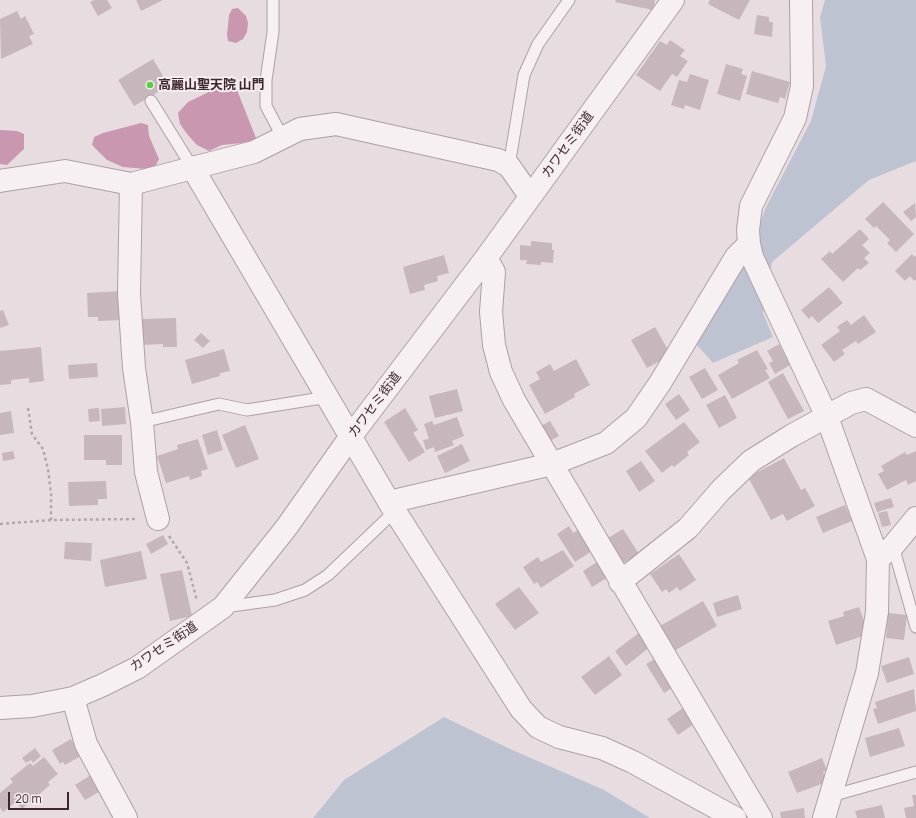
<!DOCTYPE html>
<html>
<head>
<meta charset="utf-8">
<style>
	body { margin:0 }
	#map { position:relative; width:916px; height:818px; overflow:hidden; background:#e7dde1; font-family:Manrope,sans-serif }
	canvas { display:block }
	.scale { position:absolute; left:8px; top:792px; width:61px; height:18px; box-sizing:border-box; border:2px solid #3e262f; border-top:0; padding-left:5px; font-size:12px; line-height:14px; white-space:nowrap; color:#3e262f; -webkit-text-stroke:3px #f5edf0; paint-order:stroke }
</style>
</head>
<body>
<div id="map">
<canvas width="916" height="818"></canvas>
<div class="scale">20 m</div>
</div>
<script>
const context = document.querySelector('canvas').getContext('2d');
context.lineJoin = 'round';
function fill(path, color) {
  context.fillStyle = color;
  context.fill(path, 'evenodd');
}
function poly(rows) {
  const path = new Path2D();
  for (const r of rows) {
    path.moveTo(r[0], r[1]);
    for (let i = 2; i < r.length; i += 2) path.lineTo(r[i], r[i + 1]);
  }
  return path;
}
function strokePath(path, color, width, dash) {
  context.strokeStyle = color;
  context.lineWidth = width;
  context.lineCap = dash ? 'butt' : 'round';
  context.setLineDash(dash || []);
  context.stroke(path);
}
function write(font, color, halo, rows, align = 'center') {
  context.font = font + ' Manrope,"Noto Sans JP",sans-serif';
  context.lineWidth = 4;
  context.setLineDash([]);
  context.textBaseline = 'middle';
  context.strokeStyle = halo;
  context.fillStyle = color;
  for (const [text, x, y, turn = 0] of rows) {
    context.save();
    context.translate(x, y);
    context.rotate((+turn || 0) * Math.PI / 180);
    context.textAlign = isNaN(turn) ? turn : align;
    if (halo) context.strokeText(text, 0, 0);
    context.fillText(text, 0, 0);
    context.restore();
  }
}
fill(poly([
	[825,0,916,0,916,161,869,180,772,262,763,313,773,337,713,363,697,345,698,329,753,242,766,207,811,121,826,66,820,17],
	[444,717,508,748,604,790,650,818,313,818,344,780]
]), '#bec3d2');
fill(poly([
	[238,8,246,16,248,23,247,32,243,39,236,43,228,41,227,35,229,15,232,9],
	[229,85,235,85,256,138,252,142,222,145,209,151,197,145,187,134,180,124,178,113,188,102,215,89],
	[141,123,148,125,149,136,159,159,155,167,146,169,123,167,107,160,92,145,94,137,103,133],
	[0,130,17,131,24,134,24,149,7,165,0,164]
]), '#c997af');
fill(poly([
	[94,0,107,0,112,8,98,16,90,2],
	[136,0,163,0,141,11],
	[616,0,655,0,653,10,615,2],
	[710,0,750,0,739,20,708,4],
	[17,11,21,19,25,16,34,34,29,36,33,44,1,59,0,19],
	[757,15,769,17,769,22,773,22,772,37,754,34],
	[670,40,685,50,680,56,688,61,677,77,672,74,660,91,636,75,660,41,667,45],
	[153,59,169,86,134,106,118,80],
	[726,64,743,69,741,74,747,76,740,101,717,94],
	[752,71,790,82,785,99,780,97,778,103,746,94],
	[690,74,709,80,700,110,685,105,684,109,671,105,679,80,687,82],
	[883,202,914,234,896,252,887,243,890,240,876,226,874,228,865,219],
	[915,203,916,217,911,221,903,212],
	[860,229,869,239,862,245,870,253,864,258,869,263,860,270,858,268,843,282,821,259,830,251,832,254],
	[531,241,552,243,552,250,554,250,553,263,541,262,541,265,526,264,527,260,520,260,520,245,531,246],
	[912,254,914,257,916,255,916,279,914,281,910,276,905,281,895,271],
	[444,255,449,273,437,276,438,281,424,285,425,290,410,294,403,267],
	[829,287,843,303,818,323,812,316,809,319,801,310],
	[121,291,123,320,98,321,98,317,88,317,87,293],
	[3,310,9,325,0,328,0,311],
	[864,315,876,332,858,344,856,341,842,350,845,354,834,362,821,345,840,331,837,327,847,320,851,325],
	[176,318,177,347,163,347,163,344,142,345,141,319],
	[655,327,671,355,647,368,631,340],
	[201,333,210,341,203,348,194,340],
	[779,344,790,365,775,374,769,363,773,361,767,351],
	[41,347,44,381,29,383,29,378,11,380,11,384,0,385,0,351],
	[224,349,230,371,220,373,220,376,192,384,185,360],
	[757,350,768,369,765,370,770,378,732,399,718,375,739,363,737,360],
	[576,359,590,385,574,394,575,397,545,414,529,385,540,379,536,372,550,364,554,371],
	[97,363,98,377,69,379,68,365],
	[705,368,718,390,702,399,689,377],
	[783,373,804,411,788,419,768,382],
	[457,389,463,411,435,418,429,396],
	[679,394,690,410,676,420,665,404],
	[725,395,737,418,719,428,706,405],
	[125,407,126,424,102,426,101,409],
	[99,408,100,421,89,422,88,409],
	[405,408,418,430,413,433,425,452,409,462,384,422],
	[11,411,14,433,0,435,0,413],
	[457,417,464,436,452,441,454,445,435,452,434,447,426,450,423,440,429,439,424,424,432,421,434,425],
	[550,421,559,436,548,442,539,427],
	[684,422,700,442,687,452,689,455,674,467,672,465,662,473,645,451],
	[245,425,259,459,236,468,222,435],
	[217,430,223,450,208,455,202,435],
	[84,435,122,435,122,465,106,465,106,460,84,460],
	[198,439,208,469,201,471,202,476,190,480,189,476,166,483,157,456,178,449,177,445],
	[462,444,470,461,445,473,437,456],
	[13,451,15,459,3,461,2,453],
	[916,451,916,481,908,485,906,480,887,490,878,474,884,471,881,466,905,452,907,455],
	[784,458,801,490,805,488,815,506,787,521,783,514,771,520,748,477],
	[641,461,655,481,639,492,626,471],
	[106,481,107,499,98,499,98,505,69,506,68,482],
	[891,498,894,507,877,512,874,503],
	[845,505,852,521,823,533,816,517],
	[887,511,891,525,882,527,878,513],
	[569,526,573,533,581,528,595,549,575,562,557,534],
	[623,529,639,554,623,563,608,538],
	[163,535,168,544,151,554,146,544],
	[65,542,92,543,91,561,64,559],
	[563,550,574,566,541,588,537,582,534,584,523,567,538,557,541,562],
	[141,551,147,579,105,587,100,560],
	[679,554,696,580,680,591,677,587,669,593,666,589,662,592,650,574],
	[600,560,610,576,592,587,583,571],
	[182,570,192,616,170,621,160,574],
	[519,587,539,613,515,630,495,604],
	[738,595,742,609,717,617,713,603],
	[703,601,717,626,674,651,660,626],
	[859,607,867,629,861,631,863,636,836,645,828,621,844,616,843,612],
	[888,613,907,615,904,640,886,638],
	[640,632,651,646,626,666,615,651],
	[609,656,622,675,595,695,581,677],
	[658,657,676,685,664,693,646,664],
	[909,657,914,674,887,683,881,666],
	[914,689,916,711,878,724,873,709,877,708,875,702],
	[683,708,694,724,678,735,667,719],
	[899,728,905,746,870,757,865,738],
	[71,739,81,756,65,765,63,762,60,764,52,750],
	[35,748,41,756,33,763,31,760,26,763,22,758],
	[44,757,58,774,48,782,50,785,22,809,16,802,3,812,0,808,0,793,13,782,10,779,30,763,33,766],
	[822,758,827,770,823,772,827,782,797,793,788,772],
	[94,773,104,789,85,800,75,785],
	[912,795,916,795,916,818,906,818,904,808,914,806],
	[882,805,885,818,857,818,855,811],
	[804,808,805,818,781,818,780,812]
]), '#c7b7bd');
const service = poly([
	[273,0,273,32,266,80,266,106,283,138],
	[151,101,192,167],
	[509,166,524,75,538,44,569,0],
	[142,422,219,404,247,410,328,397],
	[893,546,916,627],
	[224,607,275,600,305,590,328,575,395,511],
	[831,796,916,772]
]);
const minor = poly([
	[801,0,802,86,795,118,751,206,748,230,749,244,752,257,827,417,878,559,877,612,867,673,824,818],
	[192,167,389,502,521,709,538,727,559,737,602,748,633,762,735,818],
	[0,181,65,171,131,184,254,152,300,129,336,124,498,160,509,166,530,196],
	[131,184,129,294,134,368,142,422,146,472,158,519],
	[486,258,494,272,491,312,494,345,501,372,514,400,761,818],
	[389,502,552,464,606,443,636,418,660,383,736,257,749,244],
	[878,559,893,546,916,518],
	[620,582,688,528,721,490,751,461,791,436,851,403,866,399,916,426],
	[73,698,86,744,126,818],
	[0,708,32,706,73,698,103,685,137,668,223,607,286,528,351,436,486,258,673,0]
]);
strokePath(service, '#ae9fa4', 13);
strokePath(minor, '#ae9fa4', 24);
strokePath(poly([
	[28,408,32,434,43,449,48,469,51,494,51,520],
	[0,524,51,520,137,519],
	[169,536,187,563,197,601]
]), '#b4a7ac', 2.5, [3, 3]);
strokePath(service, '#f6f0f2', 11);
strokePath(minor, '#f6f0f2', 22);
for (const [x, y, r, color] of [
	[150,85,4,"#55d03f"]
]) {
  const dot = new Path2D();
  dot.arc(x, y, r, 0, 2 * Math.PI);
  context.fillStyle = color;
  context.fill(dot);
  strokePath(dot, '#f5edf0', 1.5);
}
write('bold 13px', '#3e262f', '#f5edf0', [
	["高麗山聖天院 山門",158,85]
], 'left');
write('13px', '#3e262f', '#f5edf0', [
	["カワセミ街道",568,145,-54],
	["カワセミ街道",375,405,-53],
	["カワセミ街道",164,647,-34]
]);
</script>
</body>
</html>
